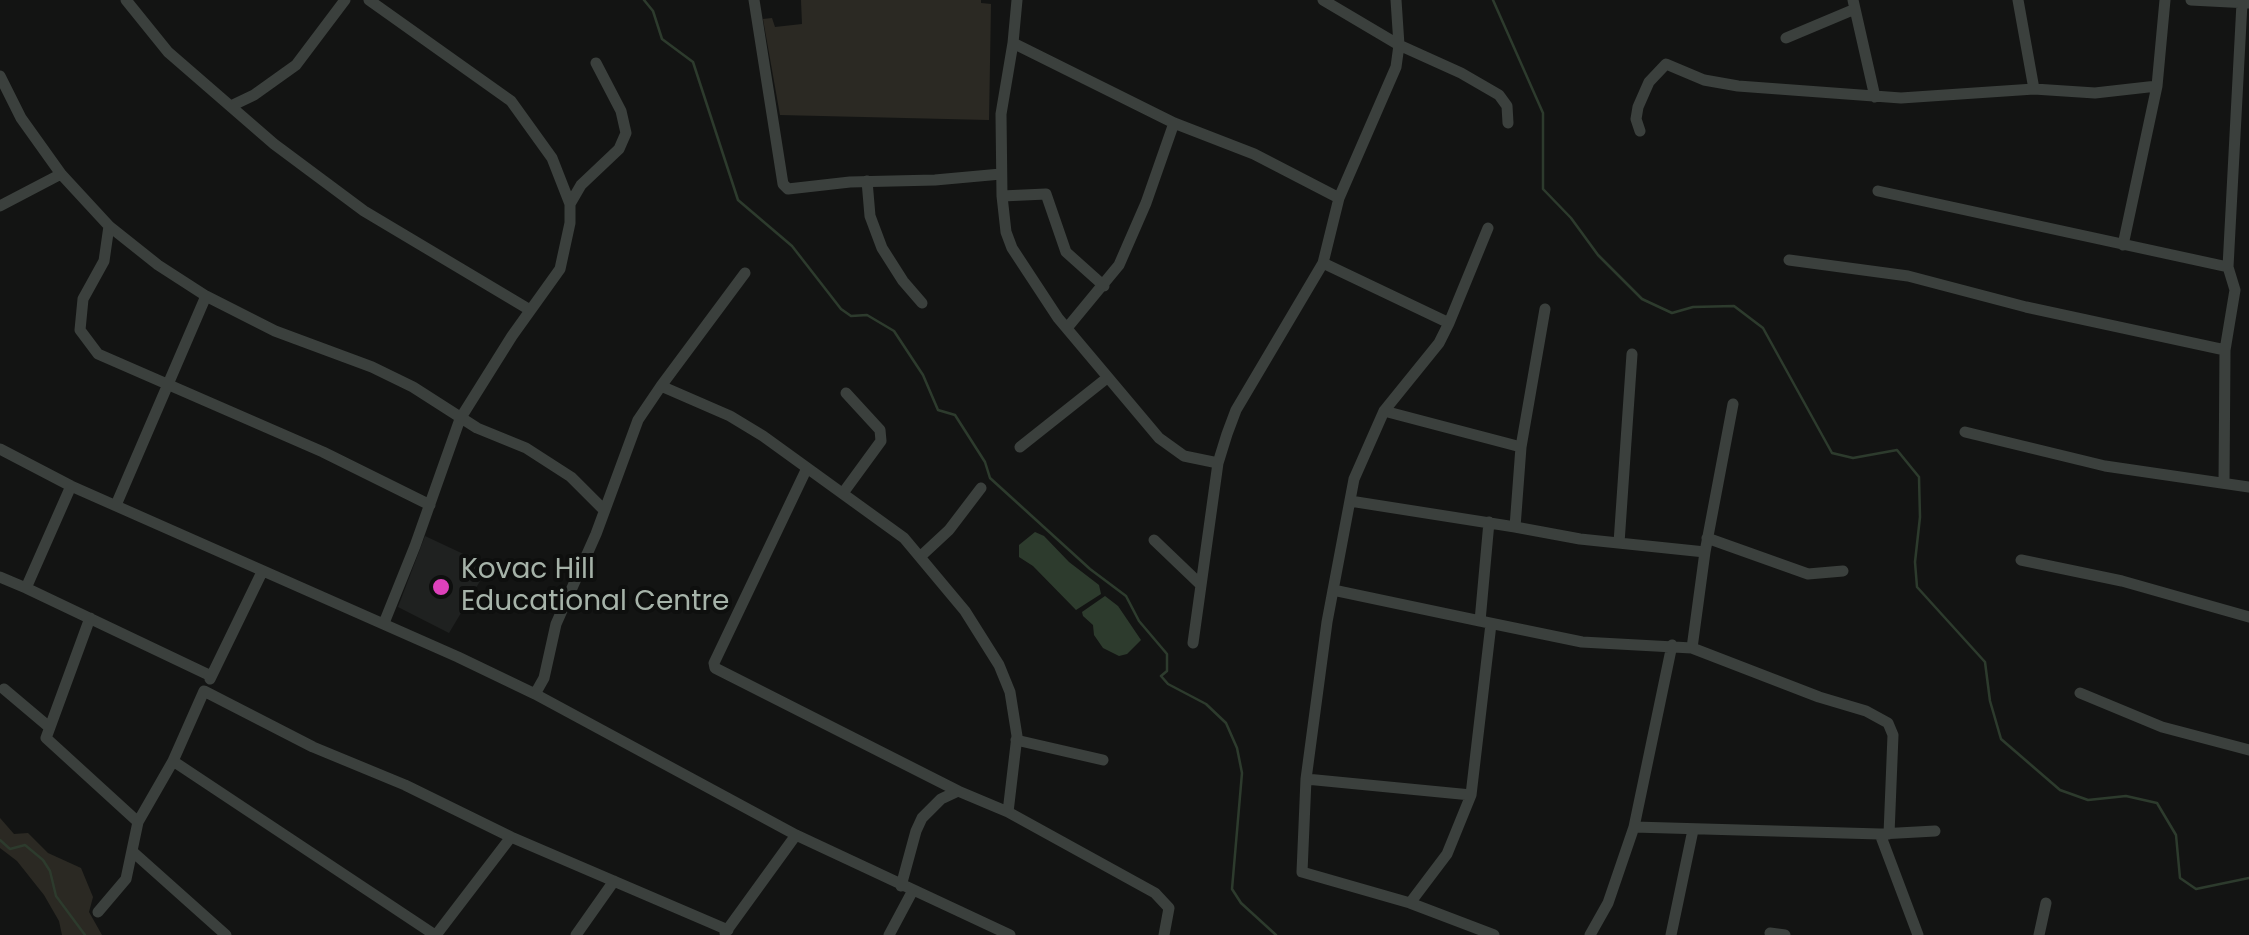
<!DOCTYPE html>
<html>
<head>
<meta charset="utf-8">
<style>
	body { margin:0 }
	canvas { display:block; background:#131413 }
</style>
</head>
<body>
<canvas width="2249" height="935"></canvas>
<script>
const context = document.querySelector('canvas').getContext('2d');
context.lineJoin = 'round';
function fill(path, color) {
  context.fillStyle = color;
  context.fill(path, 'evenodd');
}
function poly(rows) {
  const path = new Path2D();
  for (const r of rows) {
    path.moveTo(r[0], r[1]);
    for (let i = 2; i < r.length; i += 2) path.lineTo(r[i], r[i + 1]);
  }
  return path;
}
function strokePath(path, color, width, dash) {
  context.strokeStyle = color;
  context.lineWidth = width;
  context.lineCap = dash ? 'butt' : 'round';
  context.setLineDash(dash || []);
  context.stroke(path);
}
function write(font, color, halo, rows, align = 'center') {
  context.font = font + ' Poppins,sans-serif';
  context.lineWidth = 8;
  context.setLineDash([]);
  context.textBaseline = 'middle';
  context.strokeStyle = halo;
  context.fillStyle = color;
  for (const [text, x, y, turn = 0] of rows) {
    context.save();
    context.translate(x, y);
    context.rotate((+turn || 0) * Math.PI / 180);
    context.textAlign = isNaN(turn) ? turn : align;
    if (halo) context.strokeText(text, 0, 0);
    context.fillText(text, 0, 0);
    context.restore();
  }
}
fill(poly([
	[425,536,489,566,449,633,398,607]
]), '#1f2120');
fill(poly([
	[801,0,981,0,981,3,991,4,989,120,780,115,763,19,772,18,775,27,802,24],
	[0,818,14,834,28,833,48,853,81,868,93,897,89,912,102,935,62,935,59,921,44,895,17,861,0,848]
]), '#2b2923');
fill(poly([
	[1035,532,1044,536,1069,562,1099,585,1101,594,1076,610,1033,566,1019,557,1019,545],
	[1105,596,1118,606,1141,640,1127,654,1119,656,1103,648,1094,635,1093,625,1083,616,1082,612]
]), '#2d3b2d');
strokePath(poly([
	[644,0,653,11,662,39,693,62,738,200,792,246,841,309,851,316,867,315,894,331,923,375,938,410,955,415,985,462,990,478,1090,569,1126,596,1139,621,1167,654,1167,671,1161,676,1168,684,1206,704,1226,723,1237,748,1242,773,1232,889,1241,903,1276,935],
	[1493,0,1543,113,1543,189,1571,218,1598,255,1642,299,1672,313,1693,307,1734,306,1763,328,1832,453,1853,458,1897,450,1919,477,1920,517,1915,562,1917,587,1985,662,1990,701,2001,739,2060,790,2088,800,2126,796,2157,803,2176,835,2180,878,2196,889,2249,878],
	[0,840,10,849,25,845,43,860,50,871,56,896,85,935]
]), '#2d3b2d', 2.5);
strokePath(poly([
	[126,0,168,52,274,144,364,211,530,310],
	[369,0,511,101,552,158,570,204,570,223,560,269,512,336,460,419,415,546,384,623],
	[754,0,783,184,788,189,850,182,935,180,1001,174],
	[1017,0,1013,43,1174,123,1254,154,1339,198,1323,263,1236,410,1227,434,1218,463,1193,643],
	[1323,0,1399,45,1461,73,1499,95,1507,106,1508,123],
	[1853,0,1875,97],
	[2018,0,2034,89],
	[2191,0,2249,3],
	[1786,38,1855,9],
	[1013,43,1001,114,1002,196,1006,232,1012,248,1058,318,1159,438,1184,456,1218,463],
	[0,76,21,118,61,174,109,226,158,265,206,296,275,331,372,367,413,387,477,428,526,448,571,477,604,510],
	[231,106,254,95,296,65,345,0],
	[1640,131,1636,119,1638,107,1649,82,1666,64,1704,80,1738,86,1901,98,2034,89,2095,93,2157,86],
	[867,181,870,216,882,248,903,281,922,303],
	[1878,191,2228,267,2235,290,2225,350,2224,483],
	[1002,196,1046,194,1066,252,1104,286],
	[1339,198,1396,67,1399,45,1396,0],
	[570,204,581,185,619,149,626,133,621,111,596,63],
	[0,206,61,174],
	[109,226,104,261,83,299,80,330,98,354,323,452,430,505],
	[2123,245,2157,86,2165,0],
	[1789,260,1908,276,2026,307,2225,350],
	[1323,263,1449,323,1439,343,1384,411,1354,479,1327,622,1306,779,1471,795,1491,624],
	[2228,267,2242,3],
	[1449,323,1488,228],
	[1067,328,1119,265,1146,203,1174,123],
	[661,386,745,273],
	[1384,411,1521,447],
	[1965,432,2105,466,2249,487],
	[1020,447,1107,378],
	[0,449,71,486,458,657,535,694,796,835,1010,935],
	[807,468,714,663,715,668,958,791],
	[71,486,26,588,211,676],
	[843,493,881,441,880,430,846,393],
	[1350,501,1515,527,1521,447,1545,309],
	[116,505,206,296],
	[1707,538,1808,574,1843,571],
	[1154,540,1201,585],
	[1619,543,1632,354],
	[1705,552,1733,404],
	[921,556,949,530,981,488],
	[2021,560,2122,581,2249,617],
	[0,577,26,588],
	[1333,590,1480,621,1489,522],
	[90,618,46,738,138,822],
	[1480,621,1582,642,1692,648,1705,552,1580,539,1515,527],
	[1692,648,1819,697,1866,711,1888,723,1893,735,1889,834],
	[210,679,262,572],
	[4,689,49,727],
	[2080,693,2162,727,2249,750],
	[535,694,544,678,556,624,596,534,638,420,661,386,730,416,763,436,904,538,965,611,999,665,1010,692,1017,736,1008,812,958,791,941,799,922,818,916,831,901,886],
	[1016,740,1103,760],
	[1306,779,1302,872,1410,903,1447,854,1471,795],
	[1008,812,1155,893,1169,908,1164,935],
	[1634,827,1880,834,1935,831],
	[1880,834,1918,935],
	[133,852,226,935],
	[1410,903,1494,935],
	[98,912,126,879,138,822,173,761],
	[725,933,796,835],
	[1770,933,1785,935],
	[435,935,173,761,204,691,313,747,405,785,511,837],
	[436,935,511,837,728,930],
	[576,935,614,881],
	[889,935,912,892],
	[1590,935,1608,903,1634,827,1672,645],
	[1671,935,1693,830],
	[2039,935,2046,903]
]), '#3b403d', 11);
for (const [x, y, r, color] of [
	[441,587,10,"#de41bb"]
]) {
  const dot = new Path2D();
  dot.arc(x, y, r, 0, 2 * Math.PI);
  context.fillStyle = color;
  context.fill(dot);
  strokePath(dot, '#0e0f0e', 4);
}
write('28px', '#a6b3a9', '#0e0f0e', [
	["Kovac Hill",461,571],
	["Educational Centre",461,603]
], 'left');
</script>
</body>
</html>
